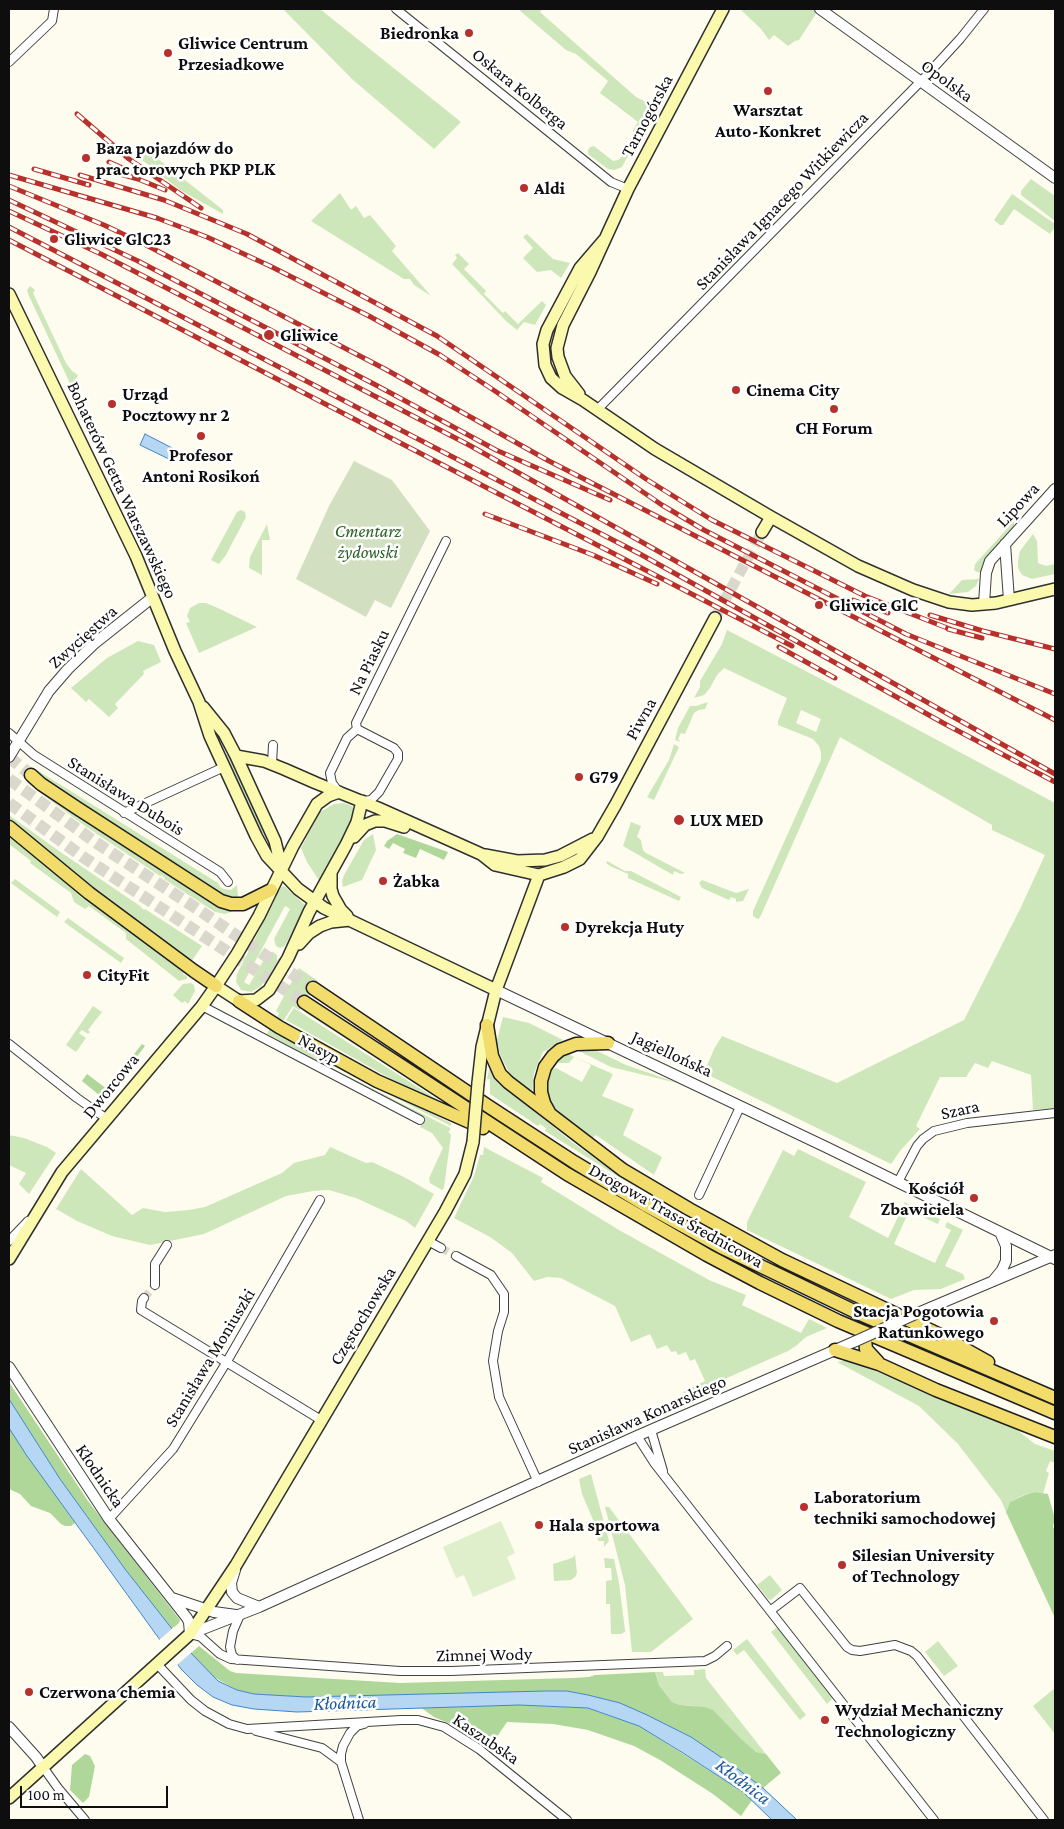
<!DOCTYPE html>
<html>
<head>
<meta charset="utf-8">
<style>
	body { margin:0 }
	#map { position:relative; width:1064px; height:1829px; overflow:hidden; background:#fefcef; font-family:"Crimson Pro",serif }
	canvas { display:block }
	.frame { position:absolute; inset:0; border:10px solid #0e0e0e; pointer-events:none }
	.scale { position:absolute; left:20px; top:1786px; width:148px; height:22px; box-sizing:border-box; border:2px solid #0e0e0e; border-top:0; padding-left:6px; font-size:15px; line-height:18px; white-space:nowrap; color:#0e0e0e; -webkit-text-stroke:4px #fff; paint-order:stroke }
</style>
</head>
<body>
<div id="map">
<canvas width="1064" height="1829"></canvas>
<div class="frame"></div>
<div class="scale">100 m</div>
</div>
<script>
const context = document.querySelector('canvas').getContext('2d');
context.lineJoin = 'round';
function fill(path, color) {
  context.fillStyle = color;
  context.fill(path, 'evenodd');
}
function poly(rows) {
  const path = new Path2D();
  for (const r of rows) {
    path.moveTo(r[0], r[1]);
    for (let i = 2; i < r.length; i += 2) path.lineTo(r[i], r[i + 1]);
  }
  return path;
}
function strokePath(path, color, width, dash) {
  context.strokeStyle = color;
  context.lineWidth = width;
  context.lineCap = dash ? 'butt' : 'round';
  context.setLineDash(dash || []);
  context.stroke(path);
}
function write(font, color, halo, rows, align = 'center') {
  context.font = font + ' "Crimson Pro",serif';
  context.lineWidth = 5;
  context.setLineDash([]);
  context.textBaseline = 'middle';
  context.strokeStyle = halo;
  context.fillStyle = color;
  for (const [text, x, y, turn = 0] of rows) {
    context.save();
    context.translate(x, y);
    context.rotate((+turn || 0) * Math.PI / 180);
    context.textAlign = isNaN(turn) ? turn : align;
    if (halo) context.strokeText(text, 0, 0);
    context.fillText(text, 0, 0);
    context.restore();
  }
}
fill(poly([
	[283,9,320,9,461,122,434,149,352,79],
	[518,9,542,9,540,12,636,97,654,106,622,167,614,170,608,169,588,154,588,150,590,147,594,146,613,161,618,160,624,155,633,136,633,130,638,122,600,93,608,81,576,54,566,50],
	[740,9,819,9,799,40,795,41,788,46,774,35,769,40,761,29],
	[148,151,223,210,223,214,180,190,141,159],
	[1031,179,1055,196,1055,221,1021,195,1021,191],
	[340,193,351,210,356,206,364,218,370,215,396,246,392,251,431,296,414,285,410,279,404,279,311,221],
	[1012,194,1055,224,1055,227,1050,234,1014,209,1003,225,1000,225,994,220],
	[527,234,553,259,570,263,561,278,551,270,537,272,523,258,533,248,523,237],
	[458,253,469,264,464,269,486,291,484,294,503,313,505,311,518,324,542,301,546,305,535,325,524,322,517,330,506,321,452,264,457,258,455,255],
	[30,286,35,290,33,293,66,363,72,371,78,375,73,386,70,384,68,379,29,296,27,290],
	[241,510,245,512,246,517,226,555,219,564,211,560,237,512],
	[1014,521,1014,526,986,557,981,573,977,572,974,570,975,564],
	[267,524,270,540,262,540,262,575,249,568,250,557],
	[1033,534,1037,541,1038,563,1046,566,1055,564,1055,574,1032,579,1022,575,1018,568,1018,561,1020,551],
	[979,579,976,586,968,592,949,594,962,580],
	[199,603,206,603,220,609,257,627,199,653,186,623,190,622,187,616,190,608],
	[727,630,894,717,1055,803,1055,1108,1033,1110,1031,1075,992,1061,988,1068,975,1063,966,1077,940,1077,916,1126,920,1129,900,1151,891,1164,704,1073,714,1049,722,1036,837,1083,964,1020,1021,907,1045,855,992,830,992,825,840,737,762,913,759,919,756,918,753,916,753,911,821,760,821,753,819,746,813,739,778,725,778,721,787,698,724,668,717,675,710,688,704,695,694,698,700,687,700,681,722,644],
	[801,710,821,719,816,732,796,723],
	[138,641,154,645,161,662,143,671,144,674,115,704,118,708,109,717,89,699,86,702,71,688,107,658],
	[708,702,705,709,699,710,694,713,685,734,681,733,678,739,681,742,675,740,678,728,690,706,696,706],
	[674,744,679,747,654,800,647,797,669,760],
	[225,754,228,755,268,840,264,841],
	[37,770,218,883,220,887,224,889,231,890,237,885,238,898,221,895,34,774],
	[29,781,241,908,225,914,215,912,164,879,165,878,161,875,160,876,85,826,27,783],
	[344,803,352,806,356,814,320,882,307,862,301,848,320,812,334,804],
	[9,815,59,851,140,906,144,910,145,909,202,946,191,962,66,868,9,820],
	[631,822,641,826,637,837,641,840,643,850,646,853,685,873,681,874,674,871,673,875,623,846],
	[9,833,185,970,183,974,187,976,187,979,179,981,126,939,126,933,89,906,85,909,74,902,71,893,30,863,31,861,9,844],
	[373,834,376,850,362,880,343,887,342,881,344,875,364,840],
	[607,861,625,871,631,871,681,897,679,901,628,878,628,874,610,866,606,863],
	[15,879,60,912,57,917,11,883],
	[702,880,736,893,749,889,743,901,736,902,736,899,731,897,729,900,702,888,699,883],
	[284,886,305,905,305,907,285,946,280,948,276,946,274,939,290,909,285,906,244,982,249,985,268,953,273,952,277,955,277,961,271,974,260,987,251,992,241,990,236,982,237,974,281,887],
	[68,918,124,958,121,963,64,922],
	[299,968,318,981,299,1010,293,1006,283,1021,277,1018,279,1013,276,1011],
	[191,983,194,985,195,991,188,1004,185,1001,182,1003,173,995,183,984],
	[93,1006,102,1012,88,1030,90,1032,88,1034,82,1030,79,1033,86,1038,76,1052,66,1045],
	[294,1008,441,1102,442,1100,304,1012,305,1010,448,1102,443,1108,286,1020],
	[503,1017,529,1023,563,1040,543,1052,534,1073,532,1093,510,1074,500,1055,497,1040],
	[270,1027,321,1058,451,1123,451,1126,309,1054,326,1065,450,1128,450,1131,448,1131,451,1135,444,1188,442,1190,430,1183,429,1178,443,1148,432,1133,420,1127,424,1118,267,1034],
	[581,1048,593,1049,626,1065,681,1084,611,1067,577,1050],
	[567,1052,572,1056,613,1074,602,1096,634,1109,623,1135,662,1157,654,1175,596,1135,591,1139,555,1111,546,1096,548,1074,550,1070,556,1068,582,1082,591,1065,574,1057,569,1063,558,1063,557,1060],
	[490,1069,502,1085,572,1142,638,1189,545,1131,546,1128,540,1124,538,1126,490,1094,490,1079,487,1079,489,1070],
	[9,1135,24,1138,47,1147,56,1153,29,1194,19,1184,26,1173,9,1165],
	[330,1147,366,1163,372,1162,404,1177,434,1194,415,1228,406,1221,356,1198,329,1190,313,1191,286,1196,204,1234,150,1245,112,1236,77,1221,56,1209,81,1169,132,1215,143,1208,165,1212,189,1210,205,1207,282,1173,294,1163,325,1155],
	[484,1147,543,1178,541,1182,619,1230,709,1280,746,1295,742,1305,801,1333,809,1319,827,1328,806,1337,796,1346,788,1351,686,1396,683,1392,705,1381,695,1359,690,1361,686,1352,678,1355,676,1351,671,1352,667,1345,657,1349,650,1334,631,1342,615,1306,561,1278,547,1277,534,1281,512,1253,490,1237,454,1218,474,1176,480,1155,483,1155],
	[798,1149,866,1182,849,1217,888,1238,905,1202,940,1219,938,1224,909,1211,894,1244,935,1263,951,1230,945,1227,947,1222,963,1230,945,1266,963,1274,965,1279,941,1289,914,1290,891,1299,747,1230,747,1222,783,1150,794,1156],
	[848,1360,1016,1429,1035,1444,1055,1451,1055,1463,1050,1461,1046,1471,1049,1473,1043,1494,1034,1492,1024,1495,1010,1502,1006,1512,1001,1500,958,1444,919,1406,837,1362],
	[591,1474,609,1541,604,1547,604,1541,598,1541,597,1529,582,1494,579,1479],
	[605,1507,609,1507,693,1619,651,1652,632,1652,625,1585],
	[575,1555,577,1573,575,1577,571,1580,554,1581,553,1564,572,1558],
	[604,1558,614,1559,619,1583,625,1630,625,1632,621,1634,611,1634,610,1604,606,1604,606,1581,612,1580,611,1568,605,1568],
	[770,1575,782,1590,771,1600,768,1599,757,1585],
	[778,1627,833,1698,827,1704,771,1632],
	[747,1639,806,1715,800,1720,744,1650,737,1655,733,1650],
	[938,1641,958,1666,944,1676,925,1652],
	[705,1669,706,1678,766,1754,756,1752,695,1706,680,1705,672,1702,659,1685,655,1672,663,1672,664,1676,694,1675,694,1670],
	[1055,1688,1055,1734,1033,1706]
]), '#cee7ba');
fill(poly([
	[397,834,448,852,444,860,420,849,416,858,403,853,405,849,393,843,389,849,384,846,387,841],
	[142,1044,145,1046,104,1099,82,1081,87,1074,107,1089],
	[9,1382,88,1501,180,1620,179,1623,172,1629,125,1569,60,1479,9,1399],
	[9,1428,75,1523,71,1526,65,1526,61,1524,50,1513,31,1506,20,1494,9,1489],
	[1034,1492,1048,1494,1055,1519,1053,1526,1055,1532,1055,1618,1006,1512,1010,1502,1025,1495],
	[199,1646,230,1671,236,1673,400,1683,573,1678,589,1677,595,1675,655,1672,659,1685,672,1702,680,1705,704,1707,713,1710,741,1739,756,1752,766,1754,781,1773,763,1788,731,1764,691,1737,620,1703,588,1695,567,1691,306,1697,254,1694,237,1690,212,1676,191,1653],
	[519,1705,588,1708,639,1726,743,1792,752,1800,741,1816,713,1794,660,1760,634,1746,588,1730,553,1724,507,1722,490,1747,462,1729,434,1717,420,1707],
	[85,1754,90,1756,95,1766,89,1797,83,1803,70,1790,72,1765]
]), '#b0d79a');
fill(poly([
	[354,461,392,480,430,531,391,608,375,600,366,617,296,579,329,506]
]), '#d3dfc1');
fill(poly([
	[501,1521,515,1553,507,1557,516,1579,473,1597,464,1575,456,1578,443,1547]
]), '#e0efcb');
const water = poly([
	[145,434,176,450,171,460,140,445,145,434],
	[9,1399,60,1479,125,1569,191,1653,218,1681,237,1690,254,1694,306,1697,546,1691,567,1691,588,1695,620,1703,647,1715,691,1737,731,1764,763,1788,797,1820,772,1820,743,1792,683,1753,639,1726,588,1708,519,1705,297,1712,254,1709,232,1705,213,1697,197,1685,181,1669,27,1456,9,1428,9,1399]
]);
fill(water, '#b6d7f3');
strokePath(water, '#4086c7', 1);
fill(poly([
	[174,1627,193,1651,176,1666,158,1641]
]), '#fefcef');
strokePath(poly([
	[441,1248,456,1256],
	[144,1298,155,1285]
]), '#dad8cd', 8, [8, 4]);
strokePath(poly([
	[715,618,762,532]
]), '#dad8cd', 11, [11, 5.5]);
strokePath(poly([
	[9,757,31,775],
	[9,779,95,842,202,912,313,988],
	[9,803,83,857,304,1002]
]), '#dad8cd', 12, [12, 6]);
const minor = poly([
	[396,9,611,182,628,189],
	[9,62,52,21,54,9],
	[597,410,926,76,960,39,984,9],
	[357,729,356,723,446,541],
	[357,729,394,748,398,753,398,759,379,792,371,800,362,801],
	[9,733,34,755,220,872,228,882],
	[272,764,273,745],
	[338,791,332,783,330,773,347,738,357,729],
	[124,813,224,767],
	[202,1006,420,1120],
	[9,1044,77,1098,107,1119],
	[898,1182,917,1146,923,1139,934,1131,967,1123,1055,1113],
	[699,1195,740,1107],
	[9,1241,28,1221],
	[428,1241,441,1248],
	[456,1256,491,1275,504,1294,504,1312,498,1331,493,1361,499,1397,538,1482],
	[155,1285,155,1264,167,1245],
	[144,1298,142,1301,141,1310,321,1420],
	[651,1430,663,1471],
	[637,1436,655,1464,934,1820],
	[109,1519,173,1449,226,1363,320,1200],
	[770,1611,800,1588,847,1647,852,1650,860,1651,895,1645,911,1651,917,1656,1044,1820],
	[190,1634,201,1637,220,1654,231,1659,400,1671,451,1671,705,1661,715,1656,727,1646],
	[237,1660,232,1655,230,1647,233,1631,240,1615],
	[157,1664,191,1700,205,1711,229,1724,247,1729,401,1720,418,1720,444,1727,479,1749,567,1820],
	[256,1731,322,1748,341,1762],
	[43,1767,58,1788,85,1820],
	[359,1820,341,1762,341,1754,343,1746,350,1733,357,1726,364,1724]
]);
const tertiary = poly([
	[820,9,1055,178],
	[1005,544,1009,600],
	[984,604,986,573,990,561,1055,489],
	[9,757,49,691,68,669,95,643,153,597],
	[496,990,828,1148,1055,1259],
	[993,1281,1002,1270,1006,1261,1006,1246,1000,1232],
	[920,1312,1055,1255],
	[9,1367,109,1519,187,1618,189,1622,190,1634,259,1607,637,1436,856,1341],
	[235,1570,231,1583,232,1592,237,1598,259,1607],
	[172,1598,214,1612,236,1615],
	[9,1727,36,1757,43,1767]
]);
const secondary = poly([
	[604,240,580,268,547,330,543,344,545,365,551,378,562,388,583,400,655,449,771,517,858,566,913,590,949,602,972,605,996,603,1055,589],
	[9,294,136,556,175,651,199,702,210,736,256,836,267,856,298,889,324,908,496,990],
	[579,394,565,376,558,357,557,348,563,325,590,272,628,189,723,9],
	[762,532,771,517],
	[203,707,224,733,236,756,275,841,282,870],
	[236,756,264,761,284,769,316,783,378,808,481,854,495,865,539,875,564,867,580,859,597,837,616,804,715,618],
	[354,837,365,825,375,821,385,821,404,827],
	[485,855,517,861,545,860,560,856,593,839],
	[331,874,331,889,333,896,341,910,347,916],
	[299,944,309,933,320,926,331,922,350,920],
	[216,986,239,1001,256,1000,269,990,288,958,309,912,346,845,357,822,362,801],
	[478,1083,482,1047,496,990,539,875],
	[9,1259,62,1172,202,1006,216,986,237,954,259,916,293,846,317,804,328,796,339,792],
	[9,1798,190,1634,236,1565,445,1212,465,1174,473,1142]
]);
const primary = poly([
	[31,775,41,784,77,808,221,901,231,904,243,904,271,890],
	[9,827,89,893,194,971,216,986],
	[313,988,488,1106,574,1162,647,1206,721,1247,860,1314,1055,1398],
	[239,1001,279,1027,377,1081,483,1128],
	[304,1002,567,1174,707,1255,760,1283,838,1321,1055,1413],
	[487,1025,492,1056,500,1074,508,1082,623,1170,689,1209,782,1260,938,1334,988,1362],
	[550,1114,544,1103,541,1092,541,1081,545,1067,553,1056,560,1050,576,1044,608,1043],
	[866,1336,865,1340,866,1349,878,1362],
	[835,1350,879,1364,936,1390,1055,1437]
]);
strokePath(minor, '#414141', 10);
strokePath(tertiary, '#414141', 12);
strokePath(secondary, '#303030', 14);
strokePath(primary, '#1f1f1f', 15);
strokePath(minor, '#fff', 8);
strokePath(tertiary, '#fff', 10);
strokePath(secondary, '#fbf9ad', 11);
strokePath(primary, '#f2dc6b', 12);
const rail = poly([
	[77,114,129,159,201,208],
	[109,162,134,173],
	[34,169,89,185],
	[106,170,138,179,165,190],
	[9,175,157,218,207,237,270,266,369,316,440,355,492,389,662,505,704,530,906,634,1055,694],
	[80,175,164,200,247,234,437,336,646,479,712,520,865,596,955,631],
	[9,186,104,225,146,245,385,369,549,461,1055,720],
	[9,200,138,261,374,384,496,450,610,500],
	[9,211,101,254,469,445,1055,774],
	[9,227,640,554,945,724,1055,782],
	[9,240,792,646],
	[485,514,593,555,657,584],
	[853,600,888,613],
	[930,615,983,631,1055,649],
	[948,629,982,638],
	[779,647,835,678]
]);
strokePath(rail, '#b7312c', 5);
strokePath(rail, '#fff', 3, [9]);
const tertiaryBridge = poly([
	[856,1341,920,1312]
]);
const secondaryBridge = poly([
	[473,1142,478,1083]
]);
strokePath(tertiaryBridge, '#414141', 12, []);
strokePath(secondaryBridge, '#303030', 14, []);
strokePath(tertiaryBridge, '#fff', 10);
strokePath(secondaryBridge, '#fbf9ad', 11);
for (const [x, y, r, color] of [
	[469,33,5,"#b7312c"],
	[168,53,5,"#b7312c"],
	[768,91,5,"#b7312c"],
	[86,158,5,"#b7312c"],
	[524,188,5,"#b7312c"],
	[54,239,5,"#b7312c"],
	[269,335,6,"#b7312c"],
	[736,390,5,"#b7312c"],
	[112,404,5,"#b7312c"],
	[834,409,5,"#b7312c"],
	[201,436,5,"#b7312c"],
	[819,605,5,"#b7312c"],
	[579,777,5,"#b7312c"],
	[679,820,6,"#b7312c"],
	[383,881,5,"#b7312c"],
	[565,927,5,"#b7312c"],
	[87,975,5,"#b7312c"],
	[974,1198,5,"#b7312c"],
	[994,1321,5,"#b7312c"],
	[804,1507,5,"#b7312c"],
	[539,1525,5,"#b7312c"],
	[842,1565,5,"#b7312c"],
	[29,1692,5,"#b7312c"],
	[825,1720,5,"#b7312c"]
]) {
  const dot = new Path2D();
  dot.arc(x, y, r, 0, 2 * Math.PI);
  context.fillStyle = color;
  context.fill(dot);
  strokePath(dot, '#fff', 2);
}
write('bold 18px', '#0e0e0e', '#fff', [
	["Biedronka",459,33,"right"],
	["Gliwice Centrum",178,43],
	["Przesiadkowe",178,64],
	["Warsztat",768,110,"center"],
	["Auto-Konkret",768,131,"center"],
	["Baza pojazdów do",96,148],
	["prac torowych PKP PLK",96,169],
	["Aldi",534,188],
	["Gliwice GlC23",64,239],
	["Gliwice",280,335],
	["Cinema City",746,390],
	["Urząd",122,394],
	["Pocztowy nr 2",122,415],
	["CH Forum",834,428,"center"],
	["Profesor",201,455,"center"],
	["Antoni Rosikoń",201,476,"center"],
	["Gliwice GlC",829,605],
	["G79",589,777],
	["LUX MED",690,820],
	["Żabka",393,881],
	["Dyrekcja Huty",575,927],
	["CityFit",97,975],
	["Kościół",964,1188,"right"],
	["Zbawiciela",964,1209,"right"],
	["Stacja Pogotowia",984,1311,"right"],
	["Ratunkowego",984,1332,"right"],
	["Laboratorium",814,1497],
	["techniki samochodowej",814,1518],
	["Hala sportowa",549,1525],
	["Silesian University",852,1555],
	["of Technology",852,1576],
	["Czerwona chemia",39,1692],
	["Wydział Mechaniczny",835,1710],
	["Technologiczny",835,1731]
], 'left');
write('18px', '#0e0e0e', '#fff', [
	["Opolska",947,81,36],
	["Oskara Kolberga",520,89,39],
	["Tarnogórska",647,116,-62],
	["Stanisława Ignacego Witkiewicza",782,201,-46],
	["Bohaterów Getta Warszawskiego",122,490,65],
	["Lipowa",1018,505,-47],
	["Zwycięstwa",83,637,-42],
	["Na Piasku",369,662,-64],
	["Piwna",641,719,-61],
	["Stanisława Dubois",126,796,32],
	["Nasyp",319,1049,28],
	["Jagiellońska",672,1054,25],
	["Dworcowa",111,1086,-51],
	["Szara",960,1110,-12],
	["Drogowa Trasa Średnicowa",676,1216,29],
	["Częstochowska",363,1316,-59],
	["Stanisława Moniuszki",210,1358,-59],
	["Stanisława Konarskiego",647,1415,-24],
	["Kłodnicka",100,1476,56],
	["Zimnej Wody",484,1655,-1],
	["Kaszubska",486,1739,34]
]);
write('italic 18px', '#296221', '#fff', [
	["Cmentarz",368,531],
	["żydowski",368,552]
]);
write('italic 19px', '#1c599a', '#fff', [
	["Kłodnica",345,1703,-2],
	["Kłodnica",743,1782,37]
]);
</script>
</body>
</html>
